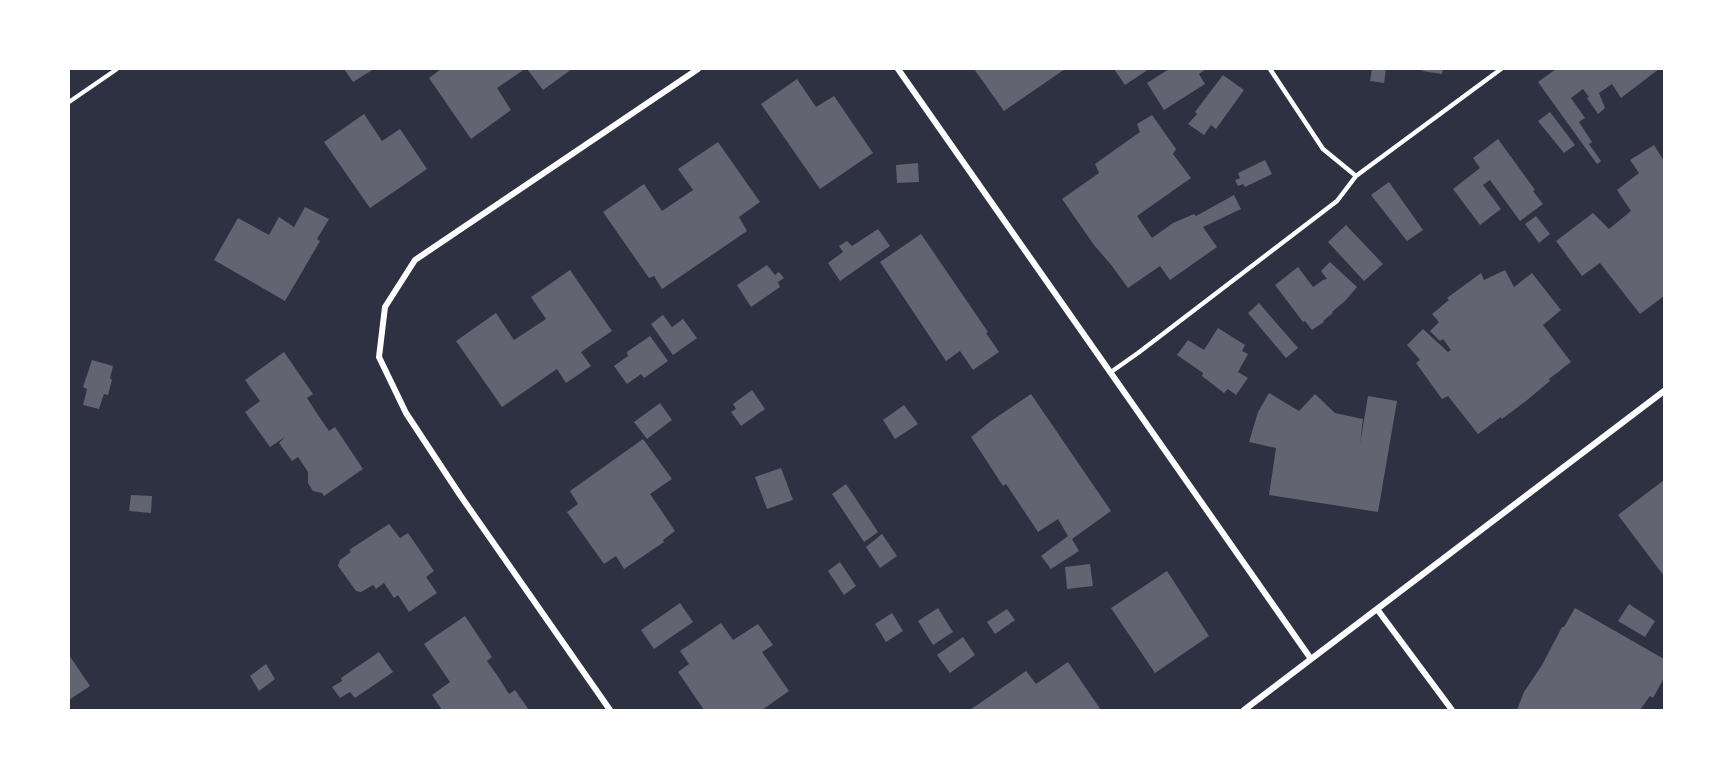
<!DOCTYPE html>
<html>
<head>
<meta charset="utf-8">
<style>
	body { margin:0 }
	#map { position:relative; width:1733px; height:779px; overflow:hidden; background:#2d3142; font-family:Arial,sans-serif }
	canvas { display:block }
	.frame { position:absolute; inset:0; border:70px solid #fff; pointer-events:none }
</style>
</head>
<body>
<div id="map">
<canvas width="1733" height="779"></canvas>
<div class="frame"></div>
</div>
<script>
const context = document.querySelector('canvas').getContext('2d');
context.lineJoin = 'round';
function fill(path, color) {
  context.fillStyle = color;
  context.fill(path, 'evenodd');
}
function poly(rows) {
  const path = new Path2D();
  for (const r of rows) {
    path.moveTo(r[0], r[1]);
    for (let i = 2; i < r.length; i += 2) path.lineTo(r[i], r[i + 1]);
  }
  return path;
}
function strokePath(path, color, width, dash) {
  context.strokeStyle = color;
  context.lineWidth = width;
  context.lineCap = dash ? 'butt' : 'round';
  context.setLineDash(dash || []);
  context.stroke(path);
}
fill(poly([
	[344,69,374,69,353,82],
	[441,69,525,69,497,88,511,110,471,139,429,78],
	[527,69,572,69,543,90],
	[974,69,1065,69,1004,111],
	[1114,69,1149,69,1125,85],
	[1169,69,1206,69,1199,74,1205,84,1164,110,1147,83],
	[1372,69,1386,69,1384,83,1370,81],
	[1422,69,1443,69,1442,74,1422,71],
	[1556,69,1659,69,1621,98,1612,84,1599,93,1605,108,1598,114,1587,98,1589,97,1583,89,1571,98,1585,118,1579,122,1592,142,1589,144,1601,161,1597,164,1538,82],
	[1223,75,1244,90,1216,129,1211,125,1204,135,1188,124,1197,114,1195,112],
	[797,79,816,107,834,96,873,153,820,189,761,104],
	[1550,112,1575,145,1564,153,1538,121],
	[364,114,382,141,400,129,427,169,370,208,324,142],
	[1152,115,1176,149,1173,154,1191,178,1137,216,1152,238,1173,223,1194,214,1196,216,1234,195,1241,209,1203,227,1217,247,1170,280,1160,266,1128,288,1112,266,1094,245,1062,199,1099,173,1095,164,1140,132,1137,124],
	[1498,139,1535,190,1533,191,1543,204,1520,221,1490,180,1483,185,1501,209,1480,225,1453,189,1480,168,1473,158],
	[718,142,760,202,739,217,747,231,662,289,654,276,649,278,603,212,644,184,662,211,693,190,678,169],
	[1654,145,1664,161,1664,296,1640,314,1600,263,1582,276,1556,241,1593,213,1609,229,1631,211,1617,190,1639,173,1630,160],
	[1265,160,1272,174,1245,187,1243,184,1238,186,1235,180,1240,178,1238,173],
	[918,163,919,182,897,183,896,165],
	[1389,182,1423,230,1407,241,1371,195],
	[305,207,329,219,317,239,320,241,285,301,214,260,238,218,269,235,279,217,294,227],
	[1536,216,1550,234,1539,243,1525,224],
	[1346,225,1383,264,1364,281,1328,242],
	[878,229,890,246,840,281,828,263,843,252,839,246,847,241,852,246],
	[921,234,988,332,986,333,999,352,973,370,960,351,946,361,880,262],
	[1330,262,1357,287,1345,301,1332,312,1333,313,1323,321,1324,322,1312,330,1305,321,1303,322,1275,285,1298,267,1313,287,1323,280,1327,279,1321,271],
	[767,265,775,275,779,272,784,278,778,282,780,287,751,307,737,285],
	[570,270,612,331,581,352,591,366,566,383,557,369,502,407,456,341,496,313,514,340,546,319,531,297],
	[1505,270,1514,287,1532,273,1561,310,1543,325,1571,362,1549,379,1550,381,1526,401,1502,419,1501,417,1478,434,1448,396,1442,399,1416,363,1420,360,1407,345,1423,329,1448,352,1451,350,1443,339,1440,341,1430,331,1439,322,1432,314,1449,300,1447,298,1481,273,1484,280],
	[1259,303,1298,348,1286,358,1248,313],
	[663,315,672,327,683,319,697,338,673,355,651,324],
	[1218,328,1245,345,1242,351,1248,354,1238,372,1248,378,1236,395,1228,389,1224,393,1202,376,1203,373,1177,355,1188,340,1204,350],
	[650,336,668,361,644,378,641,374,627,384,614,366,628,356,627,352],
	[284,352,313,394,307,398,318,415,329,431,335,427,363,469,324,496,322,493,313,491,308,483,308,472,298,457,292,461,279,443,285,437,270,447,245,412,260,401,245,380],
	[92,360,113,366,110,378,112,380,108,395,104,394,99,409,83,405,87,389,83,387],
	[752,390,765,409,741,426,731,412,736,409,733,404],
	[1269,393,1299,411,1315,394,1335,413,1363,419,1360,444,1368,396,1397,401,1378,512,1269,495,1276,448,1249,442,1258,412],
	[1031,394,1111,511,1072,539,1079,551,1051,569,1041,556,1068,536,1058,519,1038,532,1006,484,1003,486,971,437,991,421],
	[660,403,672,420,647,439,634,422],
	[904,405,918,424,895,439,883,420],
	[643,439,672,479,650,494,675,531,663,540,664,542,624,569,616,556,604,564,567,512,578,504,570,491],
	[781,468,793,500,767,509,755,477],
	[1664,480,1664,576,1618,515],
	[846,484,878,532,864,542,832,494],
	[131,495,152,496,151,513,129,511],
	[389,524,400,538,408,533,434,571,426,577,437,593,409,612,398,595,394,598,384,583,376,589,373,585,361,592,356,591,338,566,340,560,351,552,349,550],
	[882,534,897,556,880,568,866,547],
	[840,562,856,586,844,595,828,571],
	[1090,564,1093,586,1067,589,1065,567],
	[1167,571,1209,636,1155,673,1111,608],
	[680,603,693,622,654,649,641,630],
	[1629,604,1655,621,1645,637,1618,621],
	[938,608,953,632,933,645,918,621],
	[1575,608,1664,659,1664,678,1653,698,1650,696,1640,710,1517,710,1524,692,1542,665,1562,627,1564,627],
	[1007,609,1015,620,995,634,987,622],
	[892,613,903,631,886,642,875,624],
	[465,616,492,657,487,661,499,678,509,694,515,690,529,710,442,710,432,695,450,682,424,644],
	[721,623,733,640,758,624,773,645,762,652,789,691,762,710,704,710,678,672,689,664,680,651],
	[963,637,975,655,950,673,937,655],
	[379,652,393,672,355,698,350,692,340,698,332,687,342,681,341,678],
	[69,655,90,686,69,700],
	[1068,662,1101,710,970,710,1026,671,1036,684],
	[266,664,275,679,259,691,250,676]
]), '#626471');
strokePath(poly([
	[69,102,117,69]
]), '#fff', 4);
strokePath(poly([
	[1270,69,1323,149,1356,176],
	[1111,372,1138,353,1337,201,1356,176,1501,69]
]), '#fff', 4.5);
strokePath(poly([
	[898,69,1311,659],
	[1377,609,1452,710],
	[610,710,460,495,406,413,379,357,385,307,415,260,698,69],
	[1244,710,1664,391]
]), '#fff', 6);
</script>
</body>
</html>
